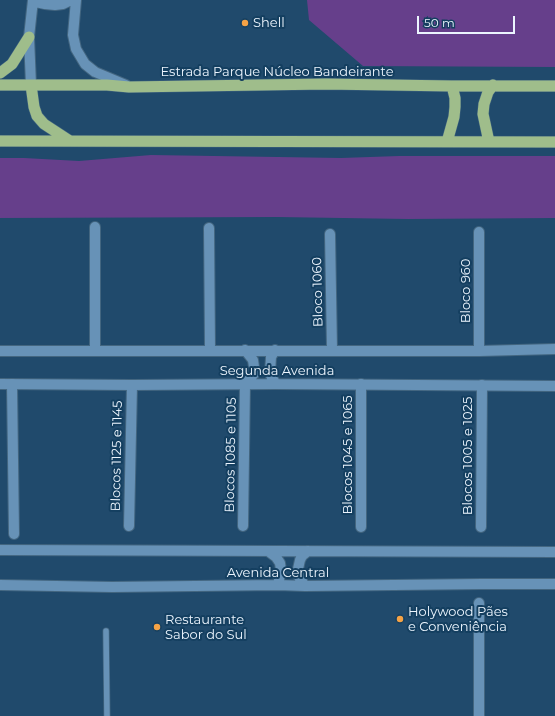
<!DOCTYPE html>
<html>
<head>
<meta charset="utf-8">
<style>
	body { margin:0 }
	#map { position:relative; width:555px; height:716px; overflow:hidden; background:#204a6c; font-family:Montserrat,sans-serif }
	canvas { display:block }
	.scale { position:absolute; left:417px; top:16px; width:98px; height:18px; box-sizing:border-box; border:2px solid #ecf5fe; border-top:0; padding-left:5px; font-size:12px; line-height:14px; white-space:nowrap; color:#ecf5fe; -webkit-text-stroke:3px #143f60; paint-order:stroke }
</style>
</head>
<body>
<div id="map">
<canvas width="555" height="716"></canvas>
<div class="scale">50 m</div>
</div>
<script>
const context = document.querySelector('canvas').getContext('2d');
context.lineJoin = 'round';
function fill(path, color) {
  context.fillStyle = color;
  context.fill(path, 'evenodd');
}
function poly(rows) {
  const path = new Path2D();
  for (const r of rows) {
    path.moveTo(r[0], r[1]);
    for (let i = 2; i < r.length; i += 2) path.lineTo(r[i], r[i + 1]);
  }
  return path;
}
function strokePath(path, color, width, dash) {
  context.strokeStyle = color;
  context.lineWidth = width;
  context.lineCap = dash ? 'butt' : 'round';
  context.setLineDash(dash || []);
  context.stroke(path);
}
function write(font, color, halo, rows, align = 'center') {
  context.font = font + ' Montserrat,sans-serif';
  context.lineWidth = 4;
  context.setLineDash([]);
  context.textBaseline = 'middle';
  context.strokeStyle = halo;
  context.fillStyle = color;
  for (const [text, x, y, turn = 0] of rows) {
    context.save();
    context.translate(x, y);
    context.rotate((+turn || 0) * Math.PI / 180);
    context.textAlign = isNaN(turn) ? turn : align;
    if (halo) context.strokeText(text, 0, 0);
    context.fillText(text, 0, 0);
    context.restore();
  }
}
fill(poly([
	[307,0,555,0,555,67,363,66,309,20],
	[151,155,341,158,399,156,555,156,555,218,408,219,277,217,0,218,0,158,24,158,79,161]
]), '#663f8b');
const service = poly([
	[106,631,107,716]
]);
const minor = poly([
	[209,228,210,350],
	[330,234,332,350],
	[95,351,95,227],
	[479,351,479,232],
	[12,384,14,534],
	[129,526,132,385],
	[243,526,245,384],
	[361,527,361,384],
	[481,527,482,385],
	[479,716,479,603]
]);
const tertiary = poly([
	[245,350,253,360,254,367,254,374,245,384],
	[275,350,271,357,270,373,272,378,276,384],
	[0,351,479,351,555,349],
	[0,384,132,385,276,384,555,386],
	[0,550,555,552],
	[268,551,276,557,280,563,281,570,278,585],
	[0,585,112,587,278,585,305,586,482,584,555,584],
	[305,586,299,577,298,569,300,560,302,556,308,551]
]);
const secondary = poly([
	[35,0,36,2,45,4,55,5,63,4,71,0],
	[76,0,73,35,76,49,85,64,95,72,126,85],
	[31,85,29,37,33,0]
]);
const trunk = poly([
	[0,73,12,64,29,37],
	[0,85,107,85,129,87,326,84,452,86,555,86],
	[31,85,34,107,37,116,44,124,70,141],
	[0,141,555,142],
	[447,142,454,117,455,107,455,98,452,86],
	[489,142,483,114,484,104,488,92,493,85]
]);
strokePath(service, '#436680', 7);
strokePath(minor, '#436680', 12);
strokePath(tertiary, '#436680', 12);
strokePath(secondary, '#436680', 12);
strokePath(trunk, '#436680', 12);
strokePath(service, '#6792b7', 5.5);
strokePath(minor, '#6792b7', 10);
strokePath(tertiary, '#6792b7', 10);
strokePath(secondary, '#6792b7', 10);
strokePath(trunk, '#9fbd8b', 11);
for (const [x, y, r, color] of [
	[245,23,4,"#f5a346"],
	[400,619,4,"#f5a346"],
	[157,627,4,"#f5a346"]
]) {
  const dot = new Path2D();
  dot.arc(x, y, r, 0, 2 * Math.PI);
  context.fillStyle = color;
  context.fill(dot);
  strokePath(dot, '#143f60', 1.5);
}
write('13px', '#ecf5fe', '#143f60', [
	["Shell",253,23],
	["Holywood Pães",408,612],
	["e Conveniência",408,627],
	["Restaurante",165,620],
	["Sabor do Sul",165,635]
], 'left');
write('13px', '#ecf5fe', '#143f60', [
	["Estrada Parque Núcleo Bandeirante",277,72],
	["Bloco 960",466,291,-90],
	["Bloco 1060",318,292,-91],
	["Segunda Avenida",277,371],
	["Blocos 1085 e 1105",231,455,-89],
	["Blocos 1045 e 1065",348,455,-90],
	["Blocos 1125 e 1145",117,456,-89],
	["Blocos 1005 e 1025",468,456,-90],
	["Avenida Central",278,573]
]);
</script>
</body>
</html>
